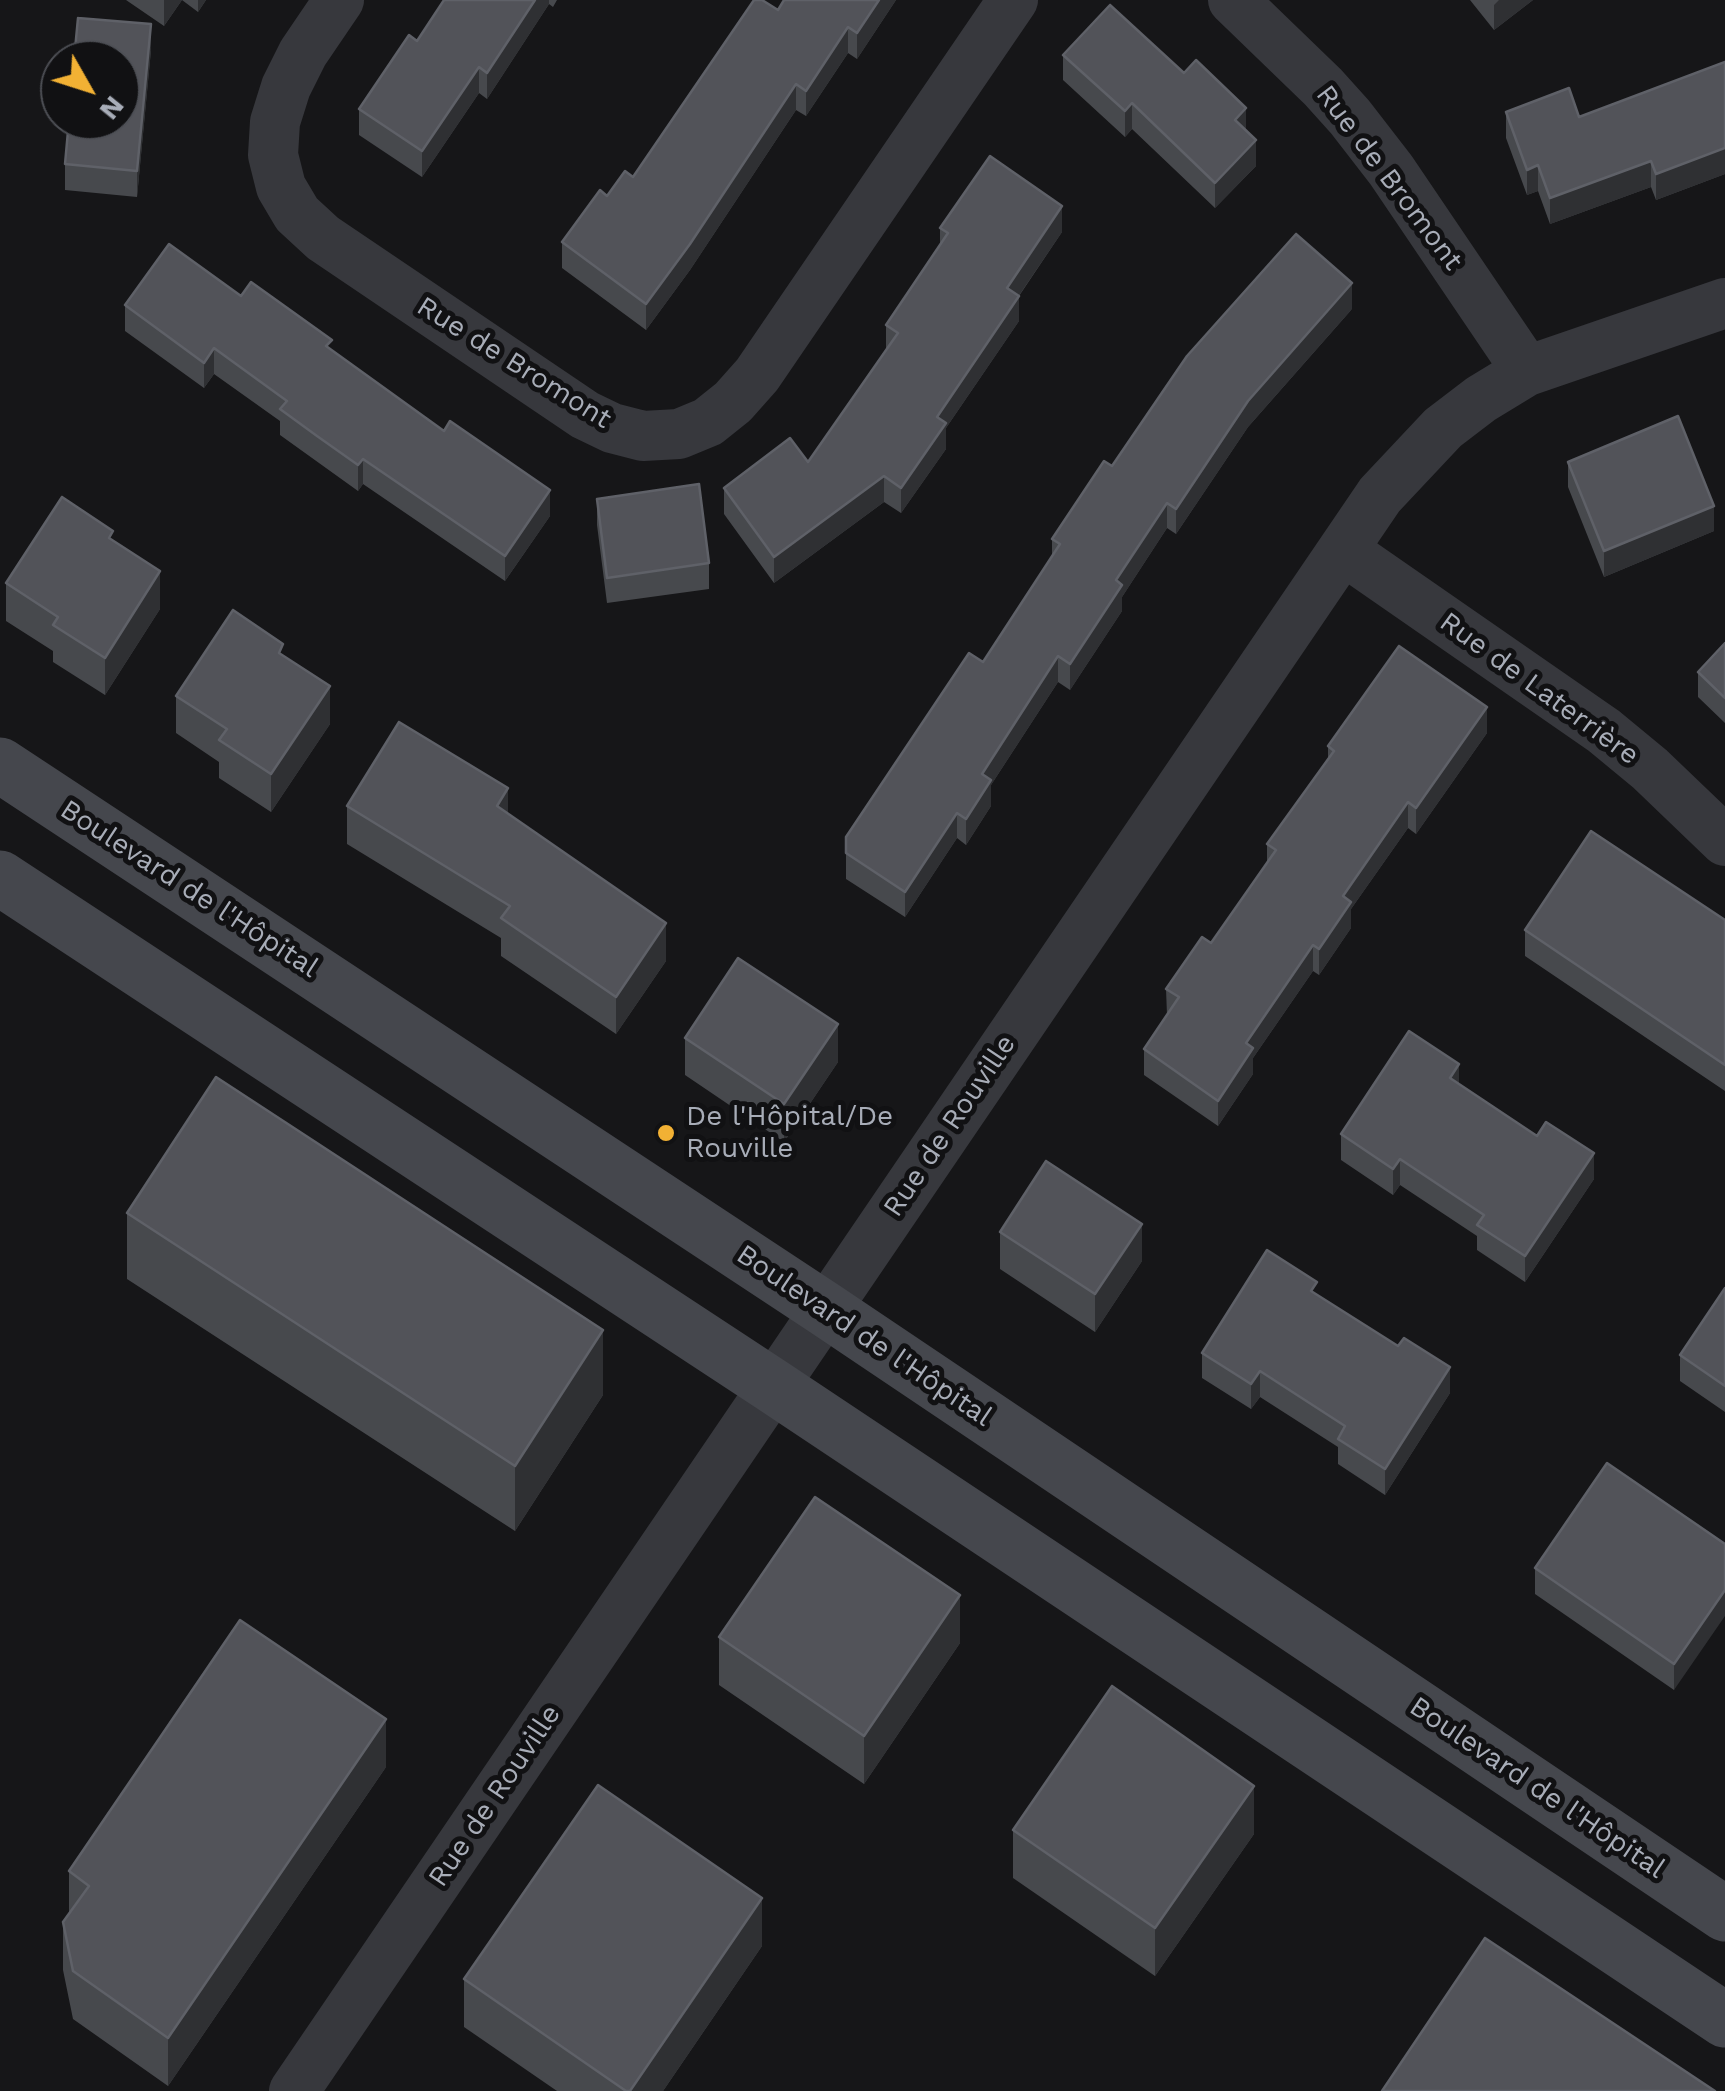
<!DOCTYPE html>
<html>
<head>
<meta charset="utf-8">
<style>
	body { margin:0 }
	#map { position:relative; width:1725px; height:2091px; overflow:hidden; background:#161618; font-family:"Work Sans",sans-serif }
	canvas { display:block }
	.north { position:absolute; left:40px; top:40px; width:100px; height:100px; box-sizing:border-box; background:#111113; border:2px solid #4d4f55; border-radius:50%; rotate:129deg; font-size:28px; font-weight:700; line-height:40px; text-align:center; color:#a8adb8 }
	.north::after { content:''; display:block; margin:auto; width:35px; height:45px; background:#f2b134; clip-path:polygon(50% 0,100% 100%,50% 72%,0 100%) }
</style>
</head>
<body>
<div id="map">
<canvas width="1725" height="2091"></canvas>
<div class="north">N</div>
</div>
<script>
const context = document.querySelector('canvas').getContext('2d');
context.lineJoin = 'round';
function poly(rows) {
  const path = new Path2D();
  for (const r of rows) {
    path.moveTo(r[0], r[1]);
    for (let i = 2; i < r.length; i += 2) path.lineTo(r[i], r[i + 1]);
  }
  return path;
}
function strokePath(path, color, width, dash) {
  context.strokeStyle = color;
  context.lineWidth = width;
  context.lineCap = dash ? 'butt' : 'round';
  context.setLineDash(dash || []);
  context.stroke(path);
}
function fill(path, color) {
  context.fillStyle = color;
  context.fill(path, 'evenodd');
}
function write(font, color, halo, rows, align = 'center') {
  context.font = font + ' "Work Sans",sans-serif';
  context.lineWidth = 10;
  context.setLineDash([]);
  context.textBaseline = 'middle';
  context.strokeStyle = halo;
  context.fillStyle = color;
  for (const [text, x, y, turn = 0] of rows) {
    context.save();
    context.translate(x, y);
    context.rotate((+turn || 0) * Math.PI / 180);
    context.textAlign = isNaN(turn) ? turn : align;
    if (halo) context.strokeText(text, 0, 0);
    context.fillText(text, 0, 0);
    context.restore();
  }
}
strokePath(poly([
	[339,0,303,53,286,87,275,122,273,155,281,187,297,214,323,238,585,415,612,428,643,436,679,434,708,422,733,402,757,375,1013,0],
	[1233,0,1323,87,1350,117,1391,170,1527,371],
	[1343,550,1604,731,1650,769,1725,841],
	[294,2091,1380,495,1443,428,1481,399,1527,371,1725,303]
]), '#37383d', 50);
strokePath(poly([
	[0,765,825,1309,1725,1914],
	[0,878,773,1386,1725,2020]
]), '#45474d', 55);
fill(poly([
	[126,0,206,0,198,12,182,0,164,26],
	[444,0,557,0,553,7,549,4,487,99,479,93,422,177,359,135,359,109,417,41],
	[784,0,896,0,857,59,848,53,806,116,796,110,690,270,646,330,562,268,562,242,607,196,633,177,778,10],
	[1470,0,1533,0,1494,30],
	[151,50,137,197,65,190,65,164],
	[1063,55,1246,130,1256,166,1215,208,1132,129,1125,137,1063,80],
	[1725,62,1725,174,1656,200,1651,187,1550,224,1538,191,1527,195,1506,138,1506,112,1579,117],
	[940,228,1062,232,1019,296,1019,321,946,428,946,449,901,513,884,502,774,583,724,514,724,488,808,462,886,350,886,325,940,245],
	[241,296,332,350,550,516,505,581,363,484,358,491,280,435,280,421,214,374,204,388,125,331,125,305],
	[1352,309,1248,427,1176,534,1167,528,1122,597,1122,611,1070,690,1058,682,991,785,991,806,966,845,957,838,905,917,846,879,846,837,983,662,1052,556,1052,539,1112,466],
	[1568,462,1714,531,1604,577,1568,487],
	[597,499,709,563,709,589,607,603,597,525],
	[113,541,160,609,105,695,53,662,53,651,6,621,6,583],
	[1725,643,1725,723,1698,697,1698,672],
	[283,656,330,724,271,812,219,778,219,762,176,733,176,696],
	[1487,733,1416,834,1408,828,1351,909,1351,928,1319,975,1313,971,1253,1058,1253,1074,1218,1126,1144,1075,1144,1049,1167,1015,1166,989,1211,943,1267,862,1267,844,1328,760,1328,746],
	[347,806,508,814,666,961,616,1034,501,956,501,938,347,844],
	[1725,920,1725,1091,1525,956,1525,930],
	[685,1038,838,1062,784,1142,685,1075],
	[1459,1084,1594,1179,1525,1282,1477,1250,1477,1236,1400,1185,1393,1195,1341,1160,1341,1134],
	[127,1213,603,1395,515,1531,127,1279],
	[1000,1232,1142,1261,1095,1332,1000,1269],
	[1725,1288,1725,1412,1680,1381,1680,1355],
	[1317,1295,1450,1393,1385,1495,1338,1464,1338,1447,1260,1397,1251,1409,1202,1378,1202,1353],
	[1725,1544,1674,1690,1535,1594,1535,1568],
	[719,1637,960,1643,864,1784,719,1685],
	[386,1767,168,2086,73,2019,63,1970,63,1922,69,1914,69,1871],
	[1013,1830,1254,1834,1155,1976,1013,1878],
	[762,1946,663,2091,557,2091,464,2027,464,1979]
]), '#47494d');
fill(poly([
	[164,0,182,0,164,26],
	[198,0,206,0,198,12],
	[535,0,549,0,549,4,487,99,487,73],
	[879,0,896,0,857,59,857,33],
	[1499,0,1533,0,1494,30,1494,5],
	[151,24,151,50,137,197,137,171],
	[848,27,848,53,806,116,806,91],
	[479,67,479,93,422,177,422,151],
	[796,84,796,110,690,270,646,330,646,304],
	[1132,103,1132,129,1125,137,1125,111],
	[1246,108,1246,134,1235,120],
	[1256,140,1256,166,1215,208,1215,183],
	[1725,148,1725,174,1656,200,1656,174],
	[1651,161,1651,187,1550,224,1550,198],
	[1538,165,1538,191,1527,195,1527,170],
	[1062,206,1062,232,1007,313,1007,288],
	[1352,283,1352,309,1248,427,1176,534,1176,509,1248,401],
	[1019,296,1019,321,946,428,946,449,901,513,901,488,937,417],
	[214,348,214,374,204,388,204,363],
	[363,459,363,484,358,491,358,465],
	[884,476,884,502,774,583,774,557],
	[550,490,550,516,505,581,505,556],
	[1167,503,1167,528,1122,597,1122,611,1070,690,1070,664,1116,580],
	[1714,506,1714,531,1604,577,1604,551],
	[160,571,160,609,105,695,105,658],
	[1058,656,1058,682,991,785,991,806,966,845,966,819,982,774],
	[330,686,330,724,271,812,271,774],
	[1487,707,1487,733,1416,834,1416,808],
	[508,788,508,825,497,806],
	[1408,802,1408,828,1351,909,1351,928,1319,975,1319,949,1343,896],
	[957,813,957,838,905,917,905,892],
	[666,923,666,961,616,1034,616,997],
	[1313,945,1313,971,1253,1058,1253,1074,1218,1126,1218,1101,1246,1043],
	[838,1024,838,1062,784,1142,784,1104],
	[1459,1064,1459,1090,1450,1078],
	[1594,1153,1594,1179,1525,1282,1525,1256],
	[1400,1159,1400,1185,1393,1195,1393,1169],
	[1142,1224,1142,1261,1095,1332,1095,1294],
	[603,1330,603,1395,515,1531,515,1466],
	[1450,1367,1450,1393,1385,1495,1385,1469],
	[1260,1371,1260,1397,1251,1409,1251,1384],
	[1725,1590,1725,1616,1674,1690,1674,1664],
	[960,1595,960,1643,864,1784,864,1736],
	[386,1719,386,1767,168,2086,168,2038],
	[1254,1786,1254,1834,1155,1976,1155,1928],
	[762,1898,762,1946,663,2091,630,2091]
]), '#2f3033');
const building = poly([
	[444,0,535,0,487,73,479,67,422,151,359,109,409,35,417,41,444,0],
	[754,0,762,0,778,10,784,0,879,0,857,33,848,27,806,91,796,84,690,244,646,304,562,242,600,190,607,196,625,171,633,177,754,0],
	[1110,5,1184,73,1196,60,1246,108,1235,120,1256,140,1215,183,1132,103,1125,111,1063,55,1110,5],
	[78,18,151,24,137,171,65,164,69,120,120,120,120,60,74,60,78,18],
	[1725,62,1725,148,1656,174,1651,161,1550,198,1538,165,1527,170,1506,112,1569,88,1579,117,1725,62],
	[990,156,1062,206,1007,288,1019,296,937,417,946,423,901,488,884,476,774,557,724,488,790,438,808,462,898,333,886,325,948,233,940,228,990,156],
	[1296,234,1352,283,1248,401,1176,509,1167,503,1116,580,1122,585,1070,664,1058,656,982,774,991,780,966,819,957,813,905,892,846,853,846,837,969,653,983,662,1060,544,1052,539,1104,461,1112,466,1187,356,1296,234],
	[169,244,241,296,251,282,332,340,326,346,444,431,450,421,550,490,505,556,363,459,358,465,317,436,280,409,287,401,214,348,204,363,125,305,169,244],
	[1678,416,1714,506,1604,551,1568,462,1678,416],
	[699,484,709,563,607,578,597,499,699,484],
	[62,497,113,531,109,538,160,571,105,658,53,625,58,617,6,583,62,497],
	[233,610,283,644,279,653,330,686,271,774,219,740,227,729,176,696,233,610],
	[1725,643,1725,698,1698,672,1725,643],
	[1399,646,1487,707,1416,808,1408,802,1343,896,1351,902,1319,949,1313,945,1246,1043,1253,1048,1218,1101,1144,1049,1179,997,1166,989,1202,937,1211,943,1276,850,1267,844,1334,751,1328,746,1399,646],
	[399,722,508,788,497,806,666,923,616,997,501,918,510,906,347,806,399,722],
	[1591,831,1725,920,1725,1065,1525,930,1591,831],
	[738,958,838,1024,784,1104,685,1038,738,958],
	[1409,1031,1459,1064,1450,1078,1537,1136,1546,1122,1594,1153,1525,1256,1477,1225,1484,1215,1400,1159,1393,1169,1341,1134,1409,1031],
	[216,1077,603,1330,515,1466,127,1213,216,1077],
	[1046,1161,1142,1224,1095,1294,1000,1232,1046,1161],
	[1267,1250,1317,1282,1311,1291,1398,1346,1404,1338,1450,1367,1385,1469,1338,1439,1345,1426,1260,1371,1251,1384,1202,1353,1267,1250],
	[1725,1288,1725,1386,1680,1355,1725,1288],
	[1607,1463,1725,1544,1725,1590,1674,1664,1535,1568,1607,1463],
	[815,1497,960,1595,864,1736,719,1637,815,1497],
	[240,1620,386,1719,168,2038,73,1971,63,1922,89,1886,69,1871,240,1620],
	[1112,1686,1254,1786,1155,1928,1013,1830,1112,1686],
	[598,1785,762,1898,630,2091,626,2091,464,1979,598,1785],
	[1485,1938,1715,2091,1382,2091,1485,1938]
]);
fill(building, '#525359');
strokePath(building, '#5f6168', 2.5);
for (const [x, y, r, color] of [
	[666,1133,10,"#f2b134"]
]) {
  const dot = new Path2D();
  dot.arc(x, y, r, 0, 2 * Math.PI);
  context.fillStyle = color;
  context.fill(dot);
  strokePath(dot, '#111113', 4);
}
write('28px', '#a8adb8', '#111113', [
	["Rue de Bromont",1389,178,53],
	["Rue de Bromont",514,363,32],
	["Rue de Laterrière",1539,689,36],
	["Boulevard de l'Hôpital",189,889,33],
	["Rue de Rouville",950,1126,-56],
	["Boulevard de l'Hôpital",864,1336,34],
	["Boulevard de l'Hôpital",1537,1788,34],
	["Rue de Rouville",495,1796,-56]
]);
write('28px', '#a8adb8', '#111113', [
	["De l'Hôpital/De",686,1117],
	["Rouville",686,1149]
], 'left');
</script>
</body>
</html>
